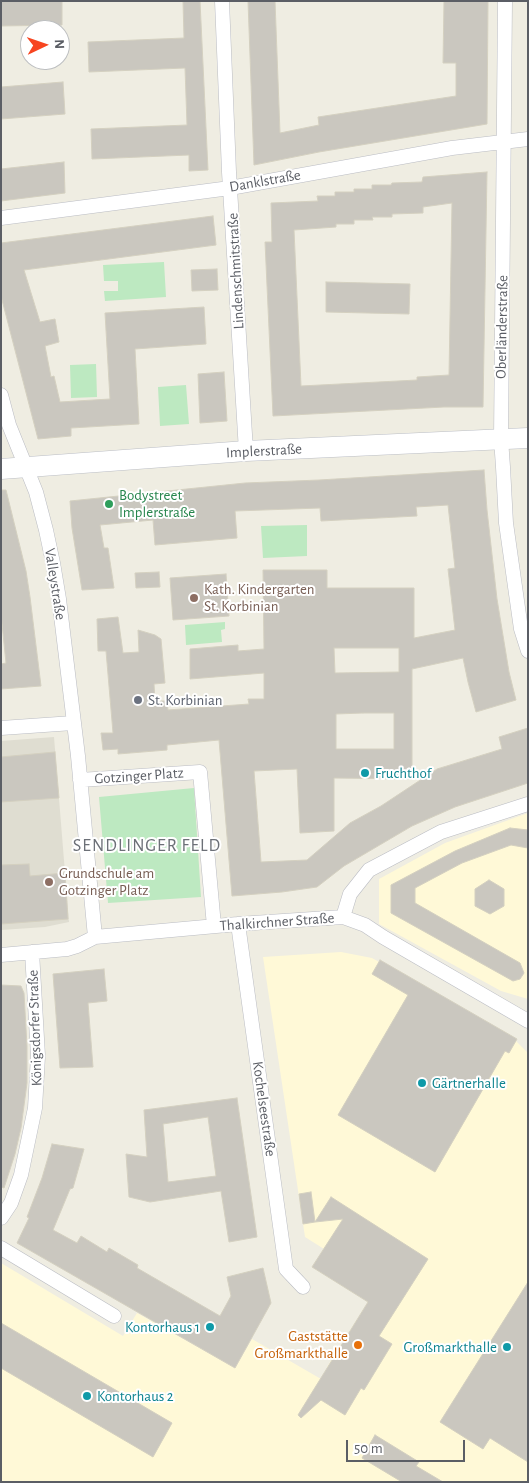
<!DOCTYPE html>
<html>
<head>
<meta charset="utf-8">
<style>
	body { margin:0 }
	#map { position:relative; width:529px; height:1483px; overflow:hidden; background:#efede2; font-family:"Alegreya Sans",sans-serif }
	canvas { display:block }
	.frame { position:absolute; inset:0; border:2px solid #5b5e65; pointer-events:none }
	.north { position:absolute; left:20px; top:20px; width:50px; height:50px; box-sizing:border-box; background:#fff; border:1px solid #bdbfc1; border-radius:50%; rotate:87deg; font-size:14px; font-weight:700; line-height:20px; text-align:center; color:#5b5e65 }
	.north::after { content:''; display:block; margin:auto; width:18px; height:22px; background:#f74520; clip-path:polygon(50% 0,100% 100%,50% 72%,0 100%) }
	.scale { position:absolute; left:346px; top:1440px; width:119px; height:22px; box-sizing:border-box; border:2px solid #5b5e65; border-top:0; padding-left:6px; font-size:15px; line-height:18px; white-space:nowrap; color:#5b5e65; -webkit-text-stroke:4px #fff; paint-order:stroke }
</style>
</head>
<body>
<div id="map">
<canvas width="529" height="1483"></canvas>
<div class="frame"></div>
<div class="north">N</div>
<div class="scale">50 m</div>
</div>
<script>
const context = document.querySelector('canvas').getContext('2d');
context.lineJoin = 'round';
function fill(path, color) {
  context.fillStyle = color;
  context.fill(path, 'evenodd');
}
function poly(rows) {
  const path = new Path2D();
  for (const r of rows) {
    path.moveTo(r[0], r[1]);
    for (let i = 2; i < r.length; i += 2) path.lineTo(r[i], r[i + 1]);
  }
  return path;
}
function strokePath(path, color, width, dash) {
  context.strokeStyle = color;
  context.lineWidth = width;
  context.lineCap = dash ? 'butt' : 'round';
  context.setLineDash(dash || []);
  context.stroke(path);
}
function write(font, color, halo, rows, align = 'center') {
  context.font = font + ' "Alegreya Sans",sans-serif';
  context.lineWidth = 4;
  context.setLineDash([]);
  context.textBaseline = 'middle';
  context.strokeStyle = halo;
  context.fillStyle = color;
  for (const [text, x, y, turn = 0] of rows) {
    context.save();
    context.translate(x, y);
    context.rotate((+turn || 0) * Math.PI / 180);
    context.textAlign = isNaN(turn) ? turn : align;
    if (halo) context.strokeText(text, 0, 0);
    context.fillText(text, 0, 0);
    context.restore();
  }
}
fill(poly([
	[528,813,528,999,501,991,379,924,379,879,445,843],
	[341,952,372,958,517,1039,516,1041,528,1053,528,1482,1,1482,1,1263,123,1336,137,1313,235,1368,252,1339,321,1379,328,1368,327,1367,368,1302,312,1267,324,1249,305,1237,263,957]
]), '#fff9d7');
fill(poly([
	[54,737,69,922,45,927,1,930,1,741]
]), '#dfddd1');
fill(poly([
	[164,262,166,297,105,301,104,291,118,291,118,281,104,281,103,265],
	[96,364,97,397,71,398,70,365],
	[186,385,189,424,160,426,158,387],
	[307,525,307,556,263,558,261,526],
	[225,622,225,629,221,630,222,642,186,645,185,625],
	[194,788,201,897,108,903,99,797]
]), '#bde9c1');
const building = poly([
	[1,1,62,1,62,25,1,26,1,1],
	[183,1,200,1,208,170,189,171,189,155,92,159,91,129,187,125,185,68,89,72,88,42,184,38,183,1],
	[248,1,275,1,280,133,319,125,318,117,456,96,456,63,443,63,444,1,488,1,487,124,319,152,254,165,248,1],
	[63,82,65,114,1,119,1,87,63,82],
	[64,162,65,193,1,201,1,169,64,162],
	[487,172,483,407,444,407,273,416,265,242,272,242,271,203,318,201,317,196,335,196,335,192,354,192,354,189,372,189,372,185,391,185,392,183,422,182,423,177,487,172],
	[452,203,449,375,417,377,417,380,301,386,294,230,336,227,336,224,354,224,354,220,373,220,372,217,392,217,392,214,423,213,423,207,452,203],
	[213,216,216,245,24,270,40,322,55,319,59,342,45,346,51,377,54,376,60,402,110,399,105,313,204,307,206,344,135,349,139,424,71,428,71,436,38,439,1,296,1,243,213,216],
	[217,269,218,290,192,291,191,270,217,269],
	[326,282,410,284,409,314,326,312,326,282],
	[224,372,227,421,200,423,198,374,224,372],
	[484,470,487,510,497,599,509,672,516,700,476,712,468,682,463,658,412,669,412,779,334,778,334,831,300,833,297,769,254,771,261,862,307,860,350,823,381,806,437,769,502,749,499,737,528,728,528,783,455,807,412,826,344,866,317,887,282,892,232,896,219,740,167,745,167,750,118,754,118,749,103,750,101,733,113,733,106,651,98,651,97,619,118,617,123,653,139,652,138,630,155,635,161,639,165,683,154,684,155,701,167,701,168,710,249,704,248,699,264,699,264,673,190,679,190,649,238,645,238,651,264,649,263,570,327,570,327,588,414,588,414,638,455,630,448,569,455,568,448,505,416,507,417,516,321,521,320,508,235,511,237,538,155,545,153,520,100,525,104,548,108,548,114,588,82,590,72,528,70,501,245,483,319,480,484,470],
	[334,648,399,648,399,672,335,673,334,648],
	[363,713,394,713,394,749,336,749,336,714,363,713],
	[1,490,6,490,26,571,30,597,41,686,1,689,1,664,6,663,1,614,1,490],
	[159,572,160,587,136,588,135,573,159,572],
	[226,574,229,616,173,620,170,578,226,574],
	[55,752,59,798,1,802,1,757,55,752],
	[510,828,528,830,528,848,511,845,462,863,415,888,415,903,520,963,524,973,520,979,513,981,391,913,391,885,455,851,510,828],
	[29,864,30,876,65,873,68,919,1,924,1,865,29,864],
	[489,880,504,889,504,906,490,914,475,906,475,889,489,880],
	[380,960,517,1039,509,1053,505,1051,435,1172,338,1115,408,995,372,974,380,960],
	[104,969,107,1001,88,1003,93,1067,60,1068,53,974,104,969],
	[1,985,21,986,24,993,27,1046,27,1083,21,1128,15,1154,4,1188,1,1187,1,985],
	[237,1098,257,1237,229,1242,221,1191,150,1202,129,1197,126,1154,147,1157,144,1110,237,1098],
	[208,1117,216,1176,168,1182,163,1124,208,1117],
	[52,1144,84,1149,73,1188,70,1189,53,1230,77,1243,81,1236,107,1252,109,1248,138,1265,137,1268,220,1316,231,1296,227,1277,263,1268,271,1303,235,1368,17,1243,29,1218,27,1217,42,1178,52,1144],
	[311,1192,315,1222,303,1224,299,1194,311,1192],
	[331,1197,428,1259,379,1336,392,1344,364,1390,361,1388,345,1415,321,1400,301,1418,298,1415,368,1302,312,1267,343,1219,315,1222,331,1197],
	[528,1282,528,1462,490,1438,483,1449,440,1422,528,1282],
	[1,1323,172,1423,153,1457,1,1368,1,1323],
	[375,1435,419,1462,416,1466,443,1482,402,1482,362,1458,375,1435]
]);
fill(building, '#cac7bf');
strokePath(building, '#d4d0c0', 1);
const minor = poly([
	[222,1,229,172,246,451],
	[505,1,501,439,503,467,506,523,521,629,528,651],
	[1,218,230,188,452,148,528,139],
	[1,395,9,425,36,492,46,530,53,563,59,599,78,756,95,937],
	[1,728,73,723],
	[80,780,200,772,214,926],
	[343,917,350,894,369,870,441,832,528,804],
	[238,924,286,1269,303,1287],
	[1,955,67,949,77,946,95,937,238,924,343,917,365,925,383,937,528,1021],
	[1,1218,11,1203,21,1175,35,1108,38,1056,32,952],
	[1,1248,114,1316]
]);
const secondary = poly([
	[1,469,246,451,528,438]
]);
strokePath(minor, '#babcc3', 15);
strokePath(secondary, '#bbbec5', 21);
strokePath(minor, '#fff', 14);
strokePath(secondary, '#fff', 20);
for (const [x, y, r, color] of [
	[109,504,5,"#2e9e5b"],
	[194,598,5,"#8d6e63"],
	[138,700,5,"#6b7280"],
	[365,773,5,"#0f9aa8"],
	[49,882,5,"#8d6e63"],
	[422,1083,5,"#0f9aa8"],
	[210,1327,5,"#0f9aa8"],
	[358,1345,5,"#e8710a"],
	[507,1347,5,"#0f9aa8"],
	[87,1396,5,"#0f9aa8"]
]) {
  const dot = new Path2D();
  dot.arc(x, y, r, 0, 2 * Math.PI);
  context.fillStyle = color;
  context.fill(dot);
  strokePath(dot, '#fff', 2);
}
write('15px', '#5b5e65', '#fff', [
	["Danklstraße",265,181,-10],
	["Lindenschmitstraße",236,271,-93],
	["Oberländerstraße",502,327,-89],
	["Implerstraße",264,451,-3],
	["Valleystraße",55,584,81],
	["Gotzinger Platz",139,776,-4],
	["Thalkirchner Straße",277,922,-4],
	["Königsdorfer Straße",35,1028,-92],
	["Kochelseestraße",264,1109,82]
]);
write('15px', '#27864d', '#fff', [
	["Bodystreet",119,495],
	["Implerstraße",119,512]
], 'left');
write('15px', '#785e54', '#fff', [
	["Kath. Kindergarten",204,589],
	["St. Korbinian",204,606],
	["Grundschule am",59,873],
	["Gotzinger Platz",59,890]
], 'left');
write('15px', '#5b616d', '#fff', [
	["St. Korbinian",148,700]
], 'left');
write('15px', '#0d838f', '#fff', [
	["Fruchthof",375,773],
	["Gärtnerhalle",432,1083],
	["Kontorhaus 1",200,1327,"right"],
	["Großmarkthalle",497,1347,"right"],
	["Kontorhaus 2",97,1396]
], 'left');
write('15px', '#c56008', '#fff', [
	["Gaststätte",348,1336],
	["Großmarkthalle",348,1353]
], 'right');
context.letterSpacing = '1px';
write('18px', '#6c7077', '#fff', [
	["SENDLINGER FELD",147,846]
]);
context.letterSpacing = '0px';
</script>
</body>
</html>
